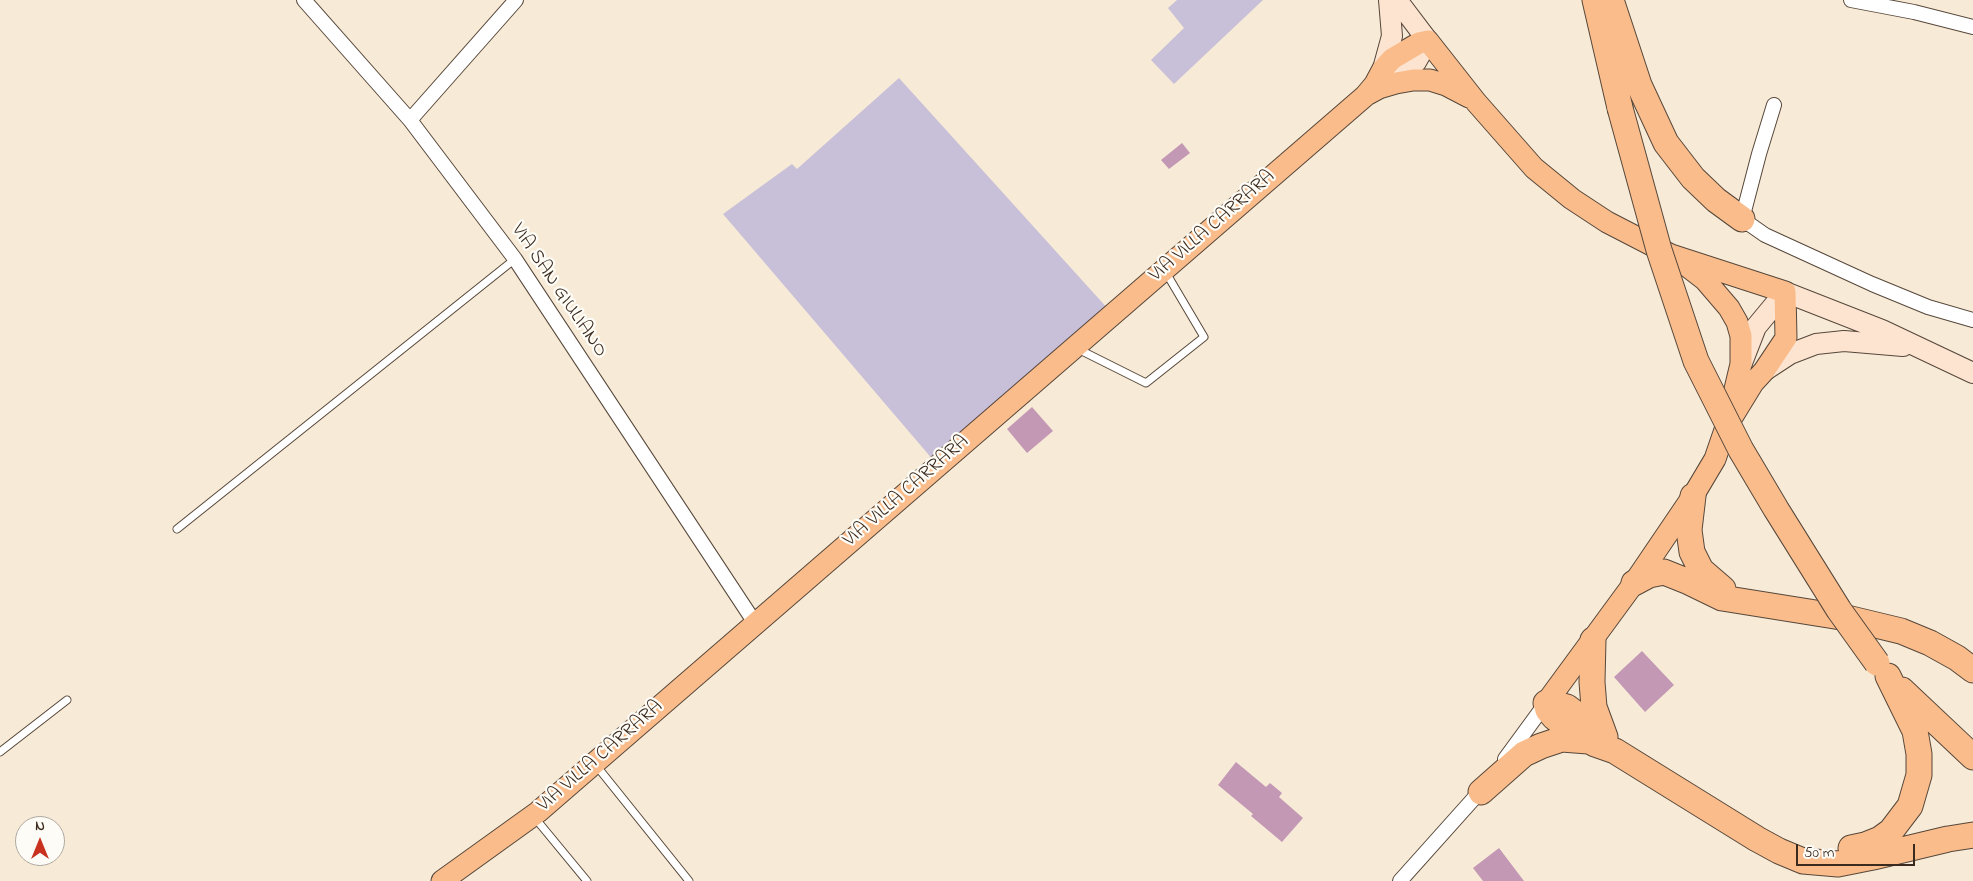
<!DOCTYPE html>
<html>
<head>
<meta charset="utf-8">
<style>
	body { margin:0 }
	#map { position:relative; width:1973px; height:881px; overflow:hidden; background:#f7ebd7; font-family:"Indie Flower",sans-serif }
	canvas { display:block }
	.north { position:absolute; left:15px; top:816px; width:50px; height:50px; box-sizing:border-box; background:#fdfcf7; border:1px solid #afa8a0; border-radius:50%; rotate:0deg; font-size:14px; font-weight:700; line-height:20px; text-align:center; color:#3b2a1e }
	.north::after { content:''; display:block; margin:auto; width:18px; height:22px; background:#c8321e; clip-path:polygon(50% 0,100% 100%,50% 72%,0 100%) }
	.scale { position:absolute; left:1796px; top:844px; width:119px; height:22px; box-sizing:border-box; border:2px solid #3b2a1e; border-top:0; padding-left:6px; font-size:15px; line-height:18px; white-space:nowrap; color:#3b2a1e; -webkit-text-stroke:4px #fdfcf7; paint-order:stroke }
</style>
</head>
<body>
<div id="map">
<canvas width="1973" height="881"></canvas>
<div class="north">N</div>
<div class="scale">50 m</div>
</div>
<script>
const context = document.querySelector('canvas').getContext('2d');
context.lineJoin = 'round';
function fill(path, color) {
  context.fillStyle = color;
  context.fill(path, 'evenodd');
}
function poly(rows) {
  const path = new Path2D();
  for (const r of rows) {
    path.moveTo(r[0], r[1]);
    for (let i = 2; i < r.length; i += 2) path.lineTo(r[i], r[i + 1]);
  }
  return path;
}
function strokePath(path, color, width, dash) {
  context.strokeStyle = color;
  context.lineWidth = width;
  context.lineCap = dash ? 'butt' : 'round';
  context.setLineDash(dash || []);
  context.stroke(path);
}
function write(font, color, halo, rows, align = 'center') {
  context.font = font + ' "Indie Flower",sans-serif';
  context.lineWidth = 4.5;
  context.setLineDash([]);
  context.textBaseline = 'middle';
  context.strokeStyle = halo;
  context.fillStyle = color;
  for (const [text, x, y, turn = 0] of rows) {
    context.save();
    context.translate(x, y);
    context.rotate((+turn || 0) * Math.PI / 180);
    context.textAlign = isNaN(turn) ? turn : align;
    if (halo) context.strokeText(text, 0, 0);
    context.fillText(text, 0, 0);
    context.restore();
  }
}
fill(poly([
	[1177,0,1263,0,1174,84,1151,60,1184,28,1168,8],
	[899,78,1109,310,934,461,723,214,792,164,797,169]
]), '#c8bfd8');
fill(poly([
	[1182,143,1190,153,1169,169,1161,160],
	[1032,407,1053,431,1027,453,1007,429],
	[1642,651,1674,685,1645,712,1614,677],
	[1236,762,1266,787,1270,783,1282,793,1279,797,1303,818,1282,842,1251,816,1253,814,1218,785],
	[1499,848,1524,881,1483,881,1473,868]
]), '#c398b4');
const lane = poly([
	[1078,349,1146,383,1204,337,1165,271],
	[177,529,515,259],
	[0,752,67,700],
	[595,764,689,881],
	[535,818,587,881]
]);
const street = poly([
	[304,0,410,120,515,259,755,623],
	[1851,0,1914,12,1973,27],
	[1774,105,1759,154,1742,219,1765,235,1872,284,1928,307,1973,320],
	[410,120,516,0],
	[1505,759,1546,703],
	[1400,881,1485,786]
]);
const secondary = poly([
	[1383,69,1392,36,1389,0],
	[1385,85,1408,70,1416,62,1428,41,1397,0],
	[1742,363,1756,327,1785,292,1882,330,1973,373],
	[1764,371,1790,354,1816,344,1844,341,1903,346]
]);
const primary = poly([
	[1366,95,1379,88,1396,83,1413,80,1430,80,1446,85,1469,97],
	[1546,703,1634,583,1693,496,1715,459,1726,427,1741,364,1741,336,1737,322,1729,308,1705,280,1683,263],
	[442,881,538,812,1365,96,1375,84,1383,69,1392,59,1419,43,1428,41,1476,102,1534,168,1572,199,1607,222,1671,255,1785,292,1786,338,1764,371,1753,383,1726,427]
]);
const highway = poly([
	[1595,0,1620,108],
	[1611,0,1639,85,1666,143,1693,178,1716,200,1742,219],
	[1693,496,1689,530,1692,552,1701,570,1723,589],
	[1634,583,1649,575,1664,572,1689,582,1722,598,1847,618,1901,631,1930,643,1957,658,1973,670],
	[1593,640,1592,682,1594,707,1605,737],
	[1902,690,1973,757],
	[1603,734,1567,707,1552,703,1546,703,1548,710,1554,717,1576,734,1595,744,1615,751,1757,839,1779,851,1803,861,1838,864,1873,857,1948,839,1973,835],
	[1481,792,1524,754,1541,746,1562,739,1588,741],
	[1851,848,1865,845,1880,839,1891,831,1910,806,1919,775,1919,754,1915,731,1888,676]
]);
strokePath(lane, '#57473a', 9);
strokePath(street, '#57473a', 16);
strokePath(secondary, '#57473a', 22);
strokePath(primary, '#57473a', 23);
strokePath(highway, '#57473a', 27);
strokePath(lane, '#fff', 7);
strokePath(street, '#fff', 14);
strokePath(secondary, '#fde4d1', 20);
strokePath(primary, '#fabc8b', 21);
strokePath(highway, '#fabc8b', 25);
const highwayBridge = poly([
	[1620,108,1659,250,1696,361,1741,450,1776,509,1839,610,1877,663]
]);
strokePath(highwayBridge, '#57473a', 27, []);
strokePath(highwayBridge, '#fabc8b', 25);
write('20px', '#3b2a1e', '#fdfcf7', [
	["VIA VILLA CARRARA",1213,227,-41],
	["VIA SAN GIULIANO",558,291,56],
	["VIA VILLA CARRARA",907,492,-41],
	["VIA VILLA CARRARA",601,757,-41]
]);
</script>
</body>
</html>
